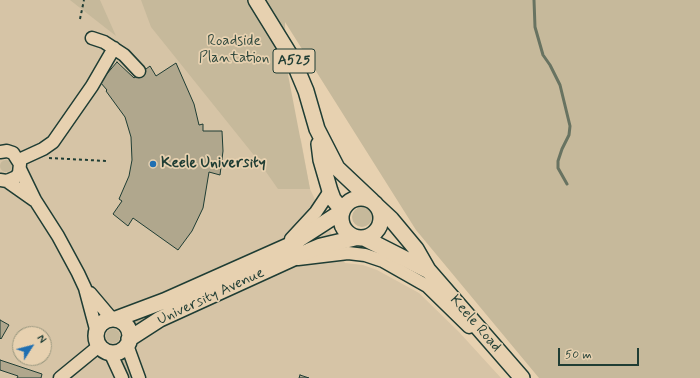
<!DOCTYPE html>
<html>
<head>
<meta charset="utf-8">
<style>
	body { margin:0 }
	#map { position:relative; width:700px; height:378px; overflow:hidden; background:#e7d1b0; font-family:Mynerve,sans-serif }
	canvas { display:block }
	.north { position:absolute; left:12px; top:326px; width:40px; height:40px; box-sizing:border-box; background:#e7d1b0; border:1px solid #97967e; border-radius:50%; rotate:54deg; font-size:11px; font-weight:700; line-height:16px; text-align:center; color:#1f3d34 }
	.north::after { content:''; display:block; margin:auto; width:14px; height:18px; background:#1f6fb2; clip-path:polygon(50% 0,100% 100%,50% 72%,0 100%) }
	.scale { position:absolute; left:558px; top:348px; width:81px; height:18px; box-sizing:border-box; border:2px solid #1f3d34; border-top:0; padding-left:5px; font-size:12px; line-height:14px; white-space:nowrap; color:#1f3d34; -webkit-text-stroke:3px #e7d1b0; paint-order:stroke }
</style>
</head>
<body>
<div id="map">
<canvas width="700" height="378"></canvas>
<div class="north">N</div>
<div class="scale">50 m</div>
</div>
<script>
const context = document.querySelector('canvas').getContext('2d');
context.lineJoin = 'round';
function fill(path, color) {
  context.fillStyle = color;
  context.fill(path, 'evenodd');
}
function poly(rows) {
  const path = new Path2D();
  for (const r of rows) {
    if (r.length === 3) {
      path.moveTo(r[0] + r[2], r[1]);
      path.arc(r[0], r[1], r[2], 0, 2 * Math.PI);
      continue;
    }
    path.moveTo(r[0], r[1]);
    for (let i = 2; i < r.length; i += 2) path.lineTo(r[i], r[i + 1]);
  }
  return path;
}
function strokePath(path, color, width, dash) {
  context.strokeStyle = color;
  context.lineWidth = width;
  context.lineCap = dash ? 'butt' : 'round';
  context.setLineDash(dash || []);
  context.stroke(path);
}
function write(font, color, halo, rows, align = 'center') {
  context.font = font + ' Mynerve,sans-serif';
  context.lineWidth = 3.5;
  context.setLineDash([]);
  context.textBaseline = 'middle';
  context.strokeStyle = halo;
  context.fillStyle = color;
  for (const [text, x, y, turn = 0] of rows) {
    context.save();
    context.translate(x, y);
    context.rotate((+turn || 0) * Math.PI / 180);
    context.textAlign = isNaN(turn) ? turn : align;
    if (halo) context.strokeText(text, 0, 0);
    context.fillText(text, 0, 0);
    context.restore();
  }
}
fill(poly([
	[0,0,245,0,301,140,310,189,345,263,363,265,377,270,419,293,459,332,501,378,0,378],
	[20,334,44,334,44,358,20,358]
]), '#d6c4a6');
fill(poly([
	[70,0,100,0,116,36],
	[141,0,700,0,700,378,539,378,416,230,285,22,286,64,310,189,278,189,257,159,151,27],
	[6,166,6],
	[362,217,10],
	[186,297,188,300,133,325,131,321],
	[113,336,7],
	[124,356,125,361,132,378,129,378,118,358]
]), '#c6b99b');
strokePath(poly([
	[534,0,535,27,543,55,550,65,560,85,570,126,569,135,562,149,558,161,558,168,567,184]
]), '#687361', 3);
const building = poly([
	[117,62,134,78,150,66,156,76,176,63,194,104,199,125,203,124,203,131,222,131,223,151,220,175,209,172,203,208,192,231,178,250,133,218,128,226,113,214,122,201,119,199,129,176,132,160,131,137,125,117,106,91,107,90,100,82,117,62],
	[0,320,9,325,1,339,0,338,0,320],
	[0,360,42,374,41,378,17,378,18,376,0,370,0,360],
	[300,375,309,378,299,378,300,375]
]);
fill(building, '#b0a78d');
strokePath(building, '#1f3d34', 1);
const minor = poly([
	[92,38,104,42,124,55,139,71],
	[0,152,7,151,13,153,20,164,19,173,16,177,7,181,0,180],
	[19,160,43,149,53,142,92,86,114,48],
	[20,169,35,200,58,236,78,273,85,288,97,333],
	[7,181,34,200],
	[291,239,316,212,330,191],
	[298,259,348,253,365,255,383,261,427,286,469,327],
	[90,293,112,319],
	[127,345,139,378],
	[110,352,122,378],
	[60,378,99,346]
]);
const major = poly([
	[256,0,293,60,306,91,317,129,337,168,372,201],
	[319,144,321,160,330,191,333,199,342,210],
	[361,218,20],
	[377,206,391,219,416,249,428,270,522,378],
	[364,238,427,270],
	[116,319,164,301,290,245,341,212],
	[113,336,17],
	[129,339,160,319,309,251,321,246,355,238]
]);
strokePath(minor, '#1f3d34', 15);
strokePath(major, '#1f3d34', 18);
strokePath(poly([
	[80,19,84,0],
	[49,158,107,161]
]), '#1f3d34', 2, [3, 3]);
strokePath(minor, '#e7d1b0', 12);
strokePath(major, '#e7d1b0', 15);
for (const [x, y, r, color] of [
	[153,164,4,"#1f6fb2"]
]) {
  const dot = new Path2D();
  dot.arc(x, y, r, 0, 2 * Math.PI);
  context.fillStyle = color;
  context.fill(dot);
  strokePath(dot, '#e7d1b0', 1.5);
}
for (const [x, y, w] of [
	[294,61,42]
]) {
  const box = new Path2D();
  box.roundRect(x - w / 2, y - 12, w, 24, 3);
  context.fillStyle = '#e7d1b0';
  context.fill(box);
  strokePath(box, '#1f3d34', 1);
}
write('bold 14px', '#1f3d34', null, [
	["A525",294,61]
]);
write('15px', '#30493e', '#e7d1b0', [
	["Roadside",234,42],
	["Plantation",234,59]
]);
write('bold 15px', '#1f3d34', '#e7d1b0', [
	["Keele University",161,164]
], 'left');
write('15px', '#1f3d34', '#e7d1b0', [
	["University Avenue",211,297,-25],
	["Keele Road",475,324,49]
]);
</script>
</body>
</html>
